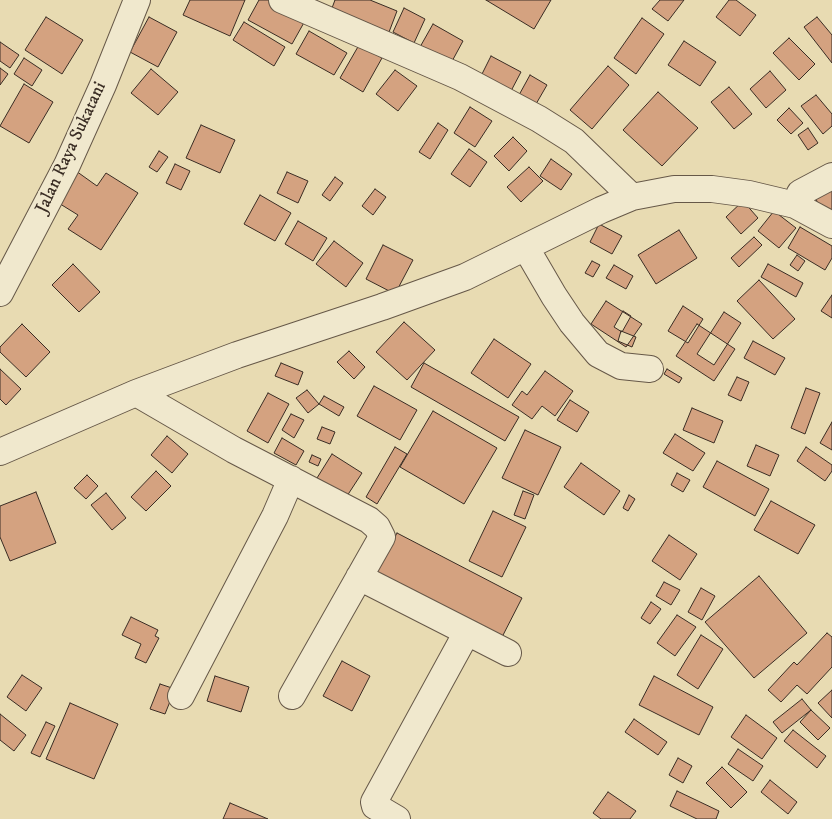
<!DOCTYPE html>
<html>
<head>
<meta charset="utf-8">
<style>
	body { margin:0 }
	canvas { display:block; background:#e8dbb2 }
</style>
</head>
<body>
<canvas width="832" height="819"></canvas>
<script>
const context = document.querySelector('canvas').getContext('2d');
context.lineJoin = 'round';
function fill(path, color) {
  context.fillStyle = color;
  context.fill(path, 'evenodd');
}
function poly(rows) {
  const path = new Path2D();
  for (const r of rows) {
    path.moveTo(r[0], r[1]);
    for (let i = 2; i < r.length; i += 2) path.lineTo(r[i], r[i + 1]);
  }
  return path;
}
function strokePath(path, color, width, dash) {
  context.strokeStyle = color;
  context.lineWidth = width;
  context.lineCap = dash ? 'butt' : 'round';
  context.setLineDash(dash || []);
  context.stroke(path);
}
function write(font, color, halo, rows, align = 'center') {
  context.font = font + ' "IM FELL DW Pica",serif';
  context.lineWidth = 4.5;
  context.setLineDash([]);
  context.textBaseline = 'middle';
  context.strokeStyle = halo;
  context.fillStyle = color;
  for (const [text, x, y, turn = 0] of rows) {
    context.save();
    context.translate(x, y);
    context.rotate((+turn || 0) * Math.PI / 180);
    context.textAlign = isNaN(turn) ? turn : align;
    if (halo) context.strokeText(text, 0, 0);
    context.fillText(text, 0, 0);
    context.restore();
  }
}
const building = poly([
	[190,0,245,0,230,36,183,15,190,0],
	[259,0,271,0,306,19,292,44,248,20,259,0],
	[335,0,370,0,397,11,386,40,329,16,335,0],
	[486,0,551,0,534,29,486,0],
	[660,0,684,0,668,21,652,9,660,0],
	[729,0,736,0,756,15,740,36,716,17,729,0],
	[404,8,425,19,414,43,393,32,404,8],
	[46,17,83,40,62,74,25,50,46,17],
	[149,17,177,32,158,67,130,52,149,17],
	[817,17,832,35,832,63,804,27,817,17],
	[642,18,664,34,636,74,614,58,642,18],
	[244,22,285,47,274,66,233,40,244,22],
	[433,24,463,41,450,65,420,47,433,24],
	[309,31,347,53,334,75,296,54,309,31],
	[789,38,815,64,799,80,773,53,789,38],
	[684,41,716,62,700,86,668,65,684,41],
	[0,42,19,55,10,68,0,61,0,42],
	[359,45,382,58,363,92,340,78,359,45],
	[491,56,521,72,511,91,481,76,491,56],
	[24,58,42,70,32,86,14,74,24,58],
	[608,66,629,85,592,129,570,110,608,66],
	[0,68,8,74,0,85,0,68],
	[151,69,178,92,158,115,131,93,151,69],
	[395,70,417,86,398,111,376,94,395,70],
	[770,71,786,90,766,108,750,89,770,71],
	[530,75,547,85,536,104,519,95,530,75],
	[24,84,53,102,29,143,0,126,24,84],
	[729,87,752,114,734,129,711,102,729,87],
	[658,92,698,128,662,166,623,130,658,92],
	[816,95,832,114,832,126,823,134,801,106,816,95],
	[470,107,492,121,475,147,454,133,470,107],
	[789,108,803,123,791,134,777,120,789,108],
	[438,123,448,130,430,159,419,152,438,123],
	[201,125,235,140,220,173,186,158,201,125],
	[808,128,818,143,808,150,798,135,808,128],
	[513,137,527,151,509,171,494,156,513,137],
	[469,149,487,162,470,187,451,174,469,149],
	[159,151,168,157,157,172,149,167,159,151],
	[551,159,572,174,561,190,540,176,551,159],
	[175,164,190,171,181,190,166,183,175,164],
	[529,167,543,181,521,202,507,187,529,167],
	[76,171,97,186,106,173,138,193,101,250,68,229,78,215,57,202,76,171],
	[287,172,308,181,298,203,277,193,287,172],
	[335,177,343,183,330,201,322,195,335,177],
	[832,186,832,214,822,218,814,192,832,186],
	[375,189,386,197,373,215,362,206,375,189],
	[260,195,291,213,275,241,244,224,260,195],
	[743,201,758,218,741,234,726,217,743,201],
	[774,211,796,228,779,248,758,231,774,211],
	[298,221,327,238,313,261,285,244,298,221],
	[599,224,622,236,612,254,590,242,599,224],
	[800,227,832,246,832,258,825,270,788,248,800,227],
	[679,230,697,258,656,284,638,255,679,230],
	[754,237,762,245,739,267,731,258,754,237],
	[334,241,363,263,346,287,316,264,334,241],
	[383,245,413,260,395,294,366,279,383,245],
	[797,255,805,261,798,271,790,265,797,255],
	[592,261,600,265,593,277,585,273,592,261],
	[73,264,100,292,79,312,52,285,73,264],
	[768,264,803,283,796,297,761,277,768,264],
	[614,265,633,276,626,289,606,278,614,265],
	[759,280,795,319,773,339,737,301,759,280],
	[832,295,832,318,821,311,832,295],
	[606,301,642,324,626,347,591,324,606,301],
	[683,306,703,319,688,343,668,331,683,306],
	[623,311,631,316,622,332,614,327,623,311],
	[724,312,741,323,714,365,697,354,724,312],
	[404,322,435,350,407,380,376,352,404,322],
	[22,324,50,352,26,377,0,352,0,347,22,324],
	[697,324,735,349,714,381,676,356,697,324],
	[621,331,636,337,632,347,618,341,621,331],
	[494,339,531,364,508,398,471,373,494,339],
	[753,341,785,358,775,375,744,358,753,341],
	[349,351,365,367,354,379,337,362,349,351],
	[281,363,303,372,298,385,275,376,281,363],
	[424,363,519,417,505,441,411,387,424,363],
	[0,369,21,389,6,405,0,399,0,369],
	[667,369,682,378,679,383,664,374,667,369],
	[545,371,573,391,555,416,542,406,532,419,512,405,522,391,527,395,545,371],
	[737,377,749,382,741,401,728,395,737,377],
	[374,386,417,410,400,440,357,416,374,386],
	[806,388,820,393,805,434,791,428,806,388],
	[307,390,319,404,308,413,296,398,307,390],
	[268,393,289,404,268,443,247,431,268,393],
	[324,396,344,407,339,416,319,404,324,396],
	[570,400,589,412,577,432,557,420,570,400],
	[692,408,723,421,714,443,683,430,692,408],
	[433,411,497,448,464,504,400,467,433,411],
	[291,414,304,420,294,438,282,430,291,414],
	[832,422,832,450,820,443,832,422],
	[322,427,335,432,330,444,317,439,322,427],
	[525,430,561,447,538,495,502,478,525,430],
	[675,434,705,453,693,471,663,453,675,434],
	[167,436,188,454,172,473,151,455,167,436],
	[282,438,304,451,296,465,274,453,282,438],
	[756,445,779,455,770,476,747,466,756,445],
	[395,447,407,454,377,504,366,497,395,447],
	[806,447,832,465,832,471,825,481,797,461,806,447],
	[332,454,362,473,347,496,317,478,332,454],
	[312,455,321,459,318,466,309,462,312,455],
	[717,461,769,489,755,516,703,487,717,461],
	[581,463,620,491,604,515,564,487,581,463],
	[156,471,171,486,146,511,131,497,156,471],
	[677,473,690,480,683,492,671,485,677,473],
	[87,475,98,486,86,499,74,488,87,475],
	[523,491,534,495,525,519,514,515,523,491],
	[36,492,56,543,10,561,0,537,0,506,36,492],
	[106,493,126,518,112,530,91,505,106,493],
	[629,495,635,499,628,511,623,508,629,495],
	[771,501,815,525,798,554,754,530,771,501],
	[493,511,526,527,502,577,469,561,493,511],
	[397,533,522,598,500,641,374,577,397,533],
	[669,535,697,554,680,580,652,561,669,535],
	[759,576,807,633,754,678,705,622,759,576],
	[664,582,680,590,671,605,656,596,664,582],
	[701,588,715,596,702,620,688,612,701,588],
	[651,602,661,609,650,624,641,618,651,602],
	[677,615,696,627,675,656,657,643,677,615],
	[131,617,158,630,155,636,159,638,146,663,135,658,141,644,122,635,131,617],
	[827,633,832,637,832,667,807,694,797,685,781,702,768,690,794,662,797,665,827,633],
	[701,635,723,649,698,689,677,675,701,635],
	[342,661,370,676,352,711,323,696,342,661],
	[22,675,42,688,26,711,7,697,22,675],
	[215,676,249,687,241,712,207,701,215,676],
	[654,676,713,707,699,735,639,705,654,676],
	[160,684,175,689,165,714,150,709,160,684],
	[832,690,832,718,818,703,832,690],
	[802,699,811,710,782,733,773,722,802,699],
	[70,703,118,724,94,779,46,759,70,703],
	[811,710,830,728,818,740,800,722,811,710],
	[0,714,26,735,14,751,0,740,0,714],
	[746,715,777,738,762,759,731,737,746,715],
	[634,719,667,742,658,755,625,732,634,719],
	[46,722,55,726,40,757,31,753,46,722],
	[793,730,826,756,817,768,784,741,793,730],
	[738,749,763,766,753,781,728,764,738,749],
	[678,758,692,766,683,783,669,775,678,758],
	[722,767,747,792,731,808,706,783,722,767],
	[770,780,797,802,788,814,761,792,770,780],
	[677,791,719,811,716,819,697,819,670,806,677,791],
	[608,792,636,811,630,819,601,819,593,813,608,792],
	[230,803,268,819,223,819,230,803]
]);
fill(building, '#d4a280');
strokePath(building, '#3a2d24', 1);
const minor = poly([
	[282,0,460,77,539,119,574,141,632,197],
	[795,205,800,193,832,176],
	[526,248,554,296,572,323,598,354,621,366,650,369],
	[0,293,67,165,103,85,137,0],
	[136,393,234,450,369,520,377,527,382,537,292,696],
	[0,452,136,393,237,355,382,307,465,277,601,210,632,197,674,189,712,189,749,194,795,205,832,225],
	[359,577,467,632,374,802,375,806,397,819],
	[467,632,508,653],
	[181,696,275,516,291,479]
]);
strokePath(minor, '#665848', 28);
strokePath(minor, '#f0e8cd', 26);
write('18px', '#3a2d24', '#f0e8cd', [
	["Jalan Raya Sukatani",72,148,-65]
]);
</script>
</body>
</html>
